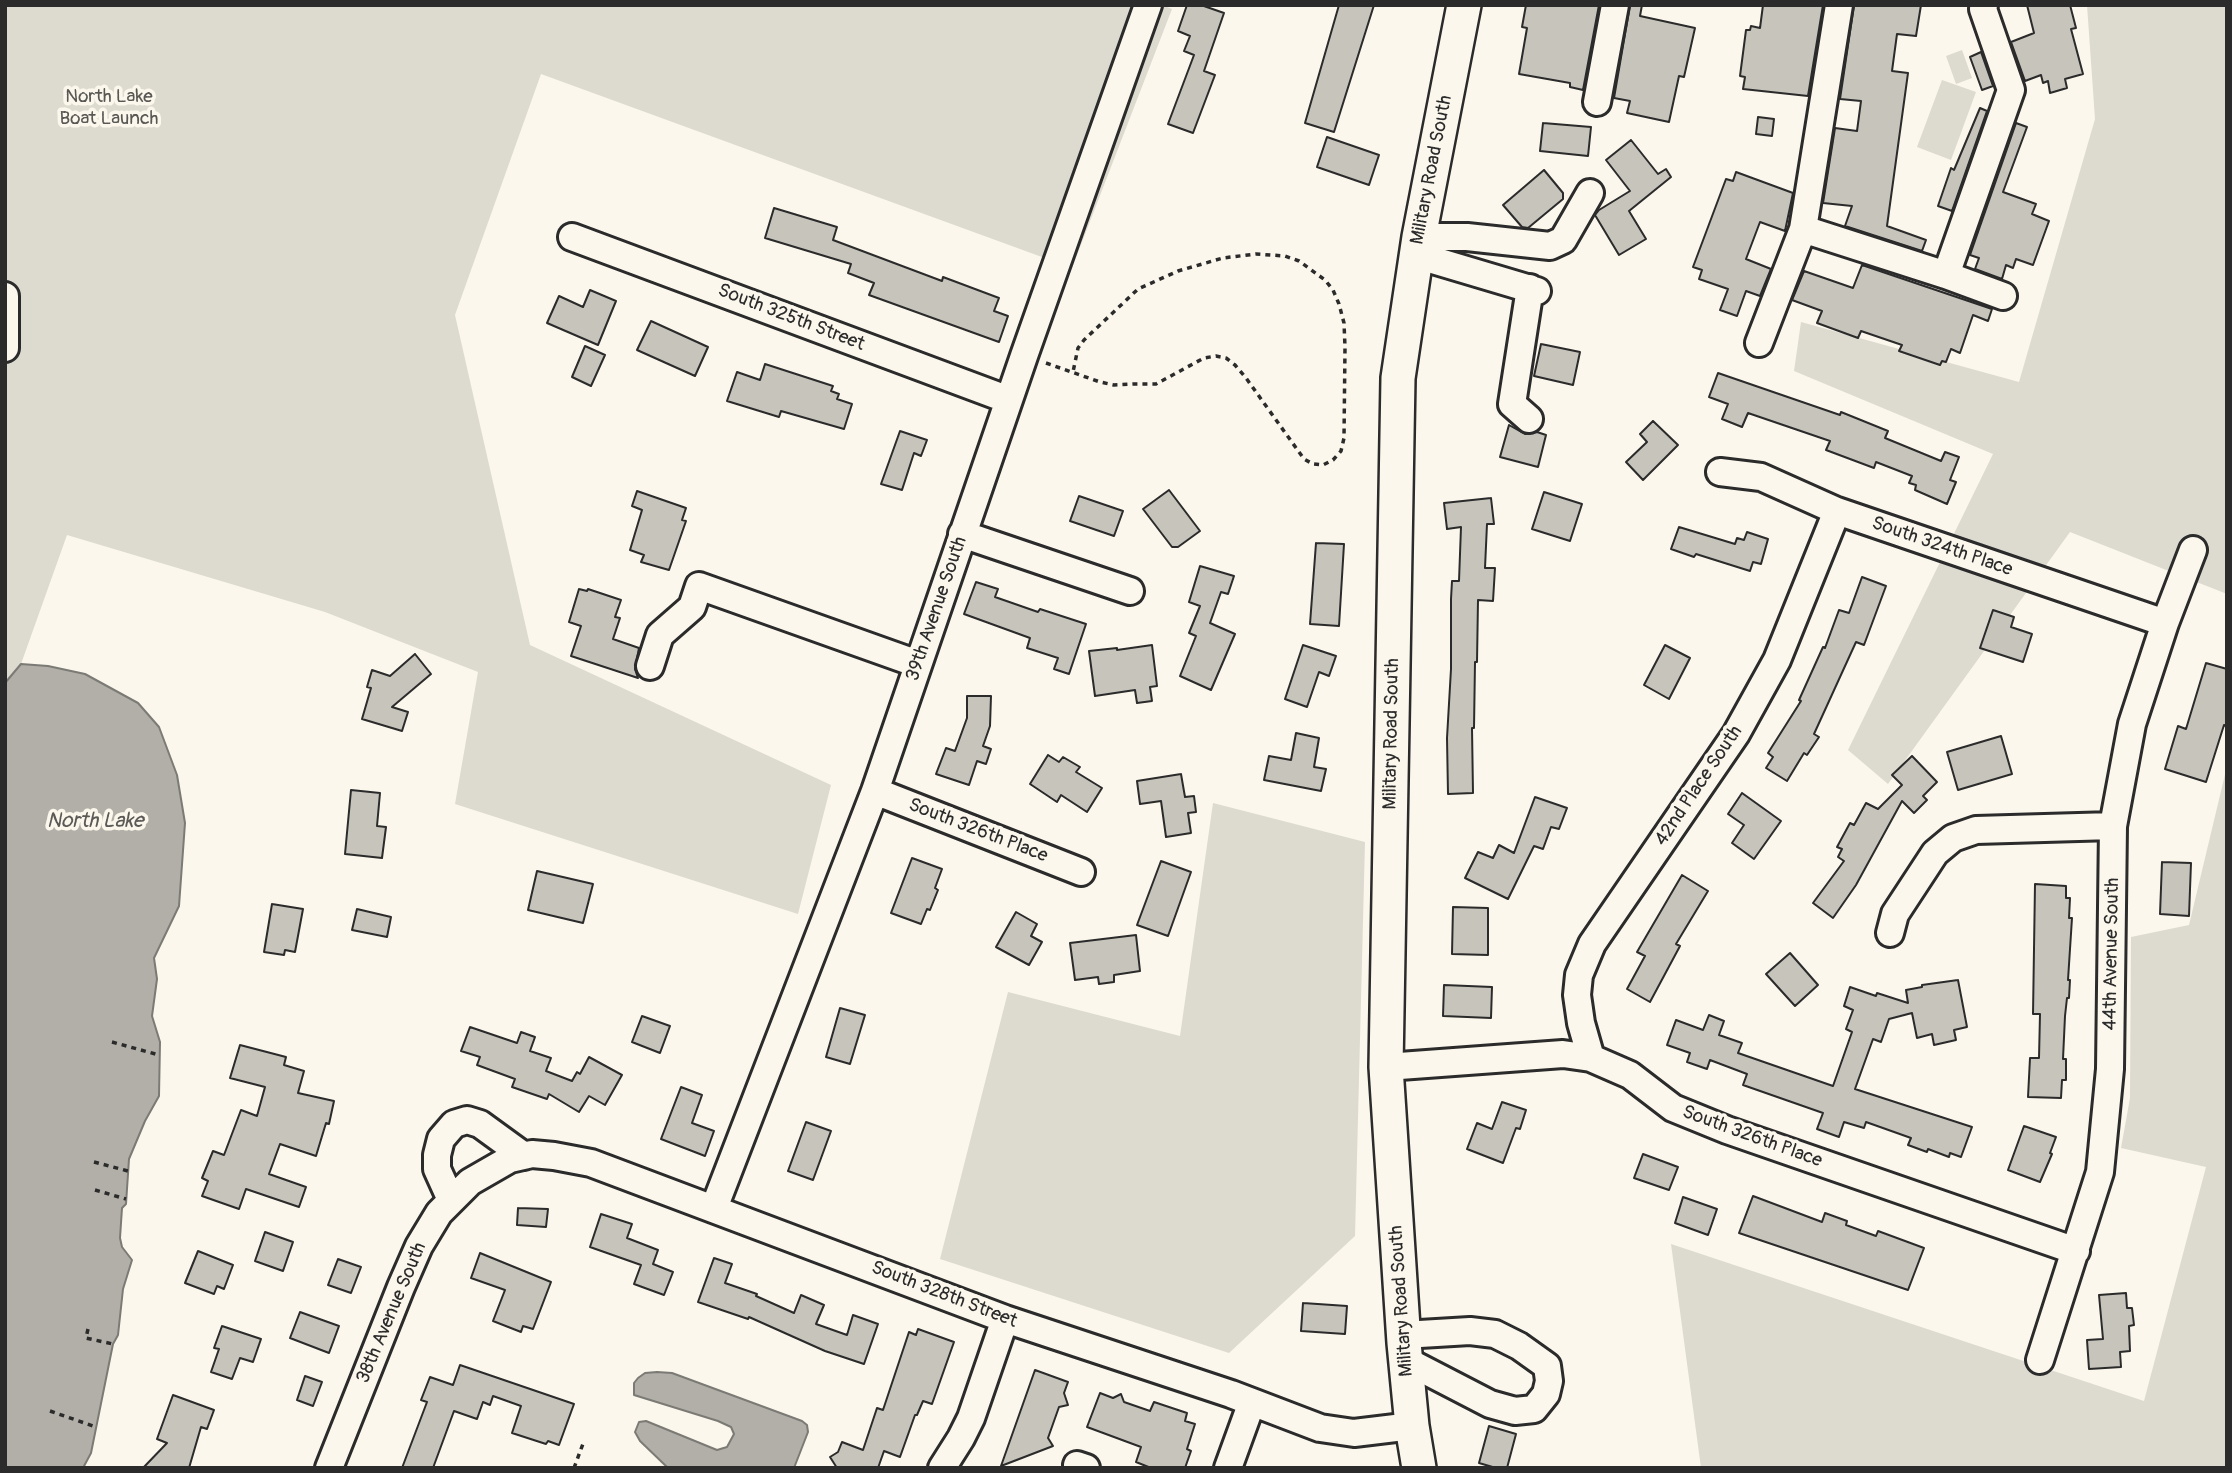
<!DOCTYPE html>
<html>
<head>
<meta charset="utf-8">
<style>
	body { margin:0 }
	#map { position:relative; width:2232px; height:1473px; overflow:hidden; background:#fbf7ec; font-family:Pangolin,sans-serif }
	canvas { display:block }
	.frame { position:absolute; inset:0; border:7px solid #2b2b2b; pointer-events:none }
</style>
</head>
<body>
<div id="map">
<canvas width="2232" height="1473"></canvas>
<div class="frame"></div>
</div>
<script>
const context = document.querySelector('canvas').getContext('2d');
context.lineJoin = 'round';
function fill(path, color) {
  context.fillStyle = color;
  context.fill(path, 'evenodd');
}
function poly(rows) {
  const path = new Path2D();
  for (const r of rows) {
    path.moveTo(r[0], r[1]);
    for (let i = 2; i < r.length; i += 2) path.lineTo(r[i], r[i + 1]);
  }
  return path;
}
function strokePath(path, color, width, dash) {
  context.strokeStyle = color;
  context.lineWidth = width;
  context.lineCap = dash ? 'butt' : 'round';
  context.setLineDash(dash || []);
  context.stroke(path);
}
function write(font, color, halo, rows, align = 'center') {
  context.font = font + ' Pangolin,sans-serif';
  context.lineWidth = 7;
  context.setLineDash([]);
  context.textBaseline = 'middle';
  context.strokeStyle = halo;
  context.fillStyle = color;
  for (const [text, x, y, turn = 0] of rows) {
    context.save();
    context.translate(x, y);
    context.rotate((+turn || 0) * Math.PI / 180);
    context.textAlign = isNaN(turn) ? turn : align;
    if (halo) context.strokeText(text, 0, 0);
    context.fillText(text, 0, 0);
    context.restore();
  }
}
fill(poly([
	[5,5,1162,5,1172,9,1072,268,541,74,455,315,530,645,831,785,798,914,455,804,478,672,325,612,67,535,21,664,5,683],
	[2087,5,2227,5,2227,594,2070,532,1888,784,1848,750,1993,454,1794,371,1801,322,2019,382,2095,119],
	[1962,50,1972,78,1956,84,1946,56],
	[1942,80,1976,92,1951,160,1917,147],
	[2227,766,2227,1468,1701,1468,1671,1244,2144,1401,2206,1167,2121,1148,2130,1098,2131,937,2189,925],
	[1213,803,1365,842,1355,1236,1229,1353,940,1259,1008,992,1180,1036]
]), '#dddad0');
const water = poly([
	[21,664,48,666,85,674,138,703,159,727,177,775,185,823,179,906,154,958,157,979,152,1016,160,1042,159,1096,145,1121,129,1159,126,1204,122,1208,120,1238,122,1247,132,1260,123,1289,118,1335,113,1344,91,1453,83,1468,5,1468,5,683,21,664],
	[657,1372,672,1373,802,1421,807,1425,808,1432,794,1468,668,1468,640,1441,635,1432,639,1422,646,1421,717,1450,727,1447,734,1434,731,1427,718,1421,634,1395,634,1383,638,1378,645,1373,657,1372]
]);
fill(water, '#b1afa7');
strokePath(water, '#7b7a75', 2);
const building = poly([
	[1187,5,1201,5,1224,13,1204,71,1215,75,1193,133,1168,124,1194,55,1184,51,1190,36,1178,31,1187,5],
	[1339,5,1374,5,1334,132,1305,123,1339,5],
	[1526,5,1599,5,1583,90,1570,87,1570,83,1519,74,1527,28,1522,27,1526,5],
	[1630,5,1642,5,1640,16,1695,28,1684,77,1679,76,1669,122,1627,113,1630,101,1614,98,1630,5],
	[1763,5,1823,5,1808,96,1743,89,1745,77,1740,76,1746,30,1750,30,1751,26,1760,28,1763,5],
	[1854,5,1921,5,1916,36,1897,34,1892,71,1908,73,1887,226,1926,240,1922,251,1845,226,1852,206,1823,203,1835,128,1857,131,1861,101,1840,99,1854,5],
	[2027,5,2070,5,2076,28,2071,29,2083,74,2065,79,2067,88,2050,93,2048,81,2043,83,2041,75,2025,81,2011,42,2034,33,2027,5],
	[1981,52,1993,86,1982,90,1970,57,1981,52],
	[1980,108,1987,111,1952,211,1938,206,1951,168,1954,170,1980,108],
	[1758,117,1774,119,1772,136,1756,134,1758,117],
	[1543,123,1591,127,1588,156,1540,151,1543,123],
	[2016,123,2027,127,2003,192,2036,204,2032,214,2049,221,2033,265,2016,259,2013,268,2006,265,2002,279,1975,269,1979,258,1970,255,2016,123],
	[1327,137,1379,155,1369,185,1317,167,1327,137],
	[1631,140,1658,174,1666,169,1671,177,1629,211,1646,239,1619,255,1595,215,1599,210,1630,191,1606,160,1631,140],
	[1544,170,1563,193,1563,199,1528,228,1522,227,1503,205,1544,170],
	[1736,172,1793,193,1785,231,1760,222,1746,259,1771,269,1760,296,1746,291,1737,316,1720,310,1728,289,1699,279,1702,270,1693,267,1726,179,1733,181,1736,172],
	[774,208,837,227,833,240,942,281,943,277,999,298,994,311,1008,316,999,342,869,295,874,283,848,273,851,264,765,238,774,208],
	[1862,265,1992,309,1988,321,1973,315,1960,353,1951,349,1946,362,1942,361,1940,365,1899,351,1902,345,1861,331,1858,338,1817,323,1822,311,1792,300,1804,271,1853,288,1862,265],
	[590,290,616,301,598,345,547,323,559,296,583,307,590,290],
	[651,321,708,347,695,376,637,350,651,321],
	[1541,344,1580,352,1573,385,1534,376,1541,344],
	[585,346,605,355,591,386,572,377,585,346],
	[765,364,833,386,831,391,839,394,837,399,852,404,844,429,781,411,779,417,727,401,737,372,760,380,765,364],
	[1718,373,1840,415,1841,412,1888,431,1885,438,1941,461,1945,452,1959,457,1950,480,1956,482,1947,504,1915,490,1916,485,1909,483,1912,476,1876,462,1874,468,1826,450,1830,441,1748,413,1742,427,1722,419,1728,404,1709,397,1718,373],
	[1653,421,1678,445,1643,480,1626,462,1647,442,1640,434,1653,421],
	[1509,425,1525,434,1537,432,1546,435,1538,467,1500,457,1509,425],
	[900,431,927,440,921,456,914,453,902,490,881,484,900,431],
	[1169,490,1200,531,1178,547,1172,547,1143,509,1169,490],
	[637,491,686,508,682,520,686,521,669,570,641,562,644,555,630,550,642,510,632,506,637,491],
	[1544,492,1582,504,1570,541,1532,529,1544,492],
	[1079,496,1123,511,1114,536,1070,521,1079,496],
	[1491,498,1494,524,1487,524,1485,568,1495,568,1493,601,1478,600,1477,662,1475,662,1474,728,1472,728,1473,793,1448,794,1447,738,1451,669,1451,599,1452,581,1459,581,1461,527,1447,529,1444,503,1491,498],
	[1679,527,1735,544,1737,538,1744,540,1747,532,1768,539,1761,564,1753,562,1750,571,1696,554,1694,557,1671,549,1679,527],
	[1316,543,1344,544,1339,626,1310,624,1316,543],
	[1200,566,1234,576,1228,594,1221,592,1210,623,1235,634,1211,690,1180,676,1196,636,1189,633,1200,606,1189,602,1200,566],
	[1862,577,1886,586,1864,645,1856,642,1814,734,1819,737,1807,755,1804,753,1787,781,1766,768,1773,757,1768,753,1801,701,1799,700,1823,647,1825,648,1839,610,1849,613,1862,577],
	[976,582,998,589,995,597,1038,612,1040,609,1086,624,1069,674,1054,669,1058,658,1027,648,1030,638,964,614,976,582],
	[579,589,587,591,588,589,621,600,615,617,620,618,613,639,639,648,635,669,638,678,571,656,581,626,569,622,579,589],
	[1993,610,2014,617,2011,627,2032,634,2023,662,1980,648,1993,610],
	[1152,645,1157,686,1150,687,1152,701,1137,703,1135,690,1095,696,1089,651,1117,648,1117,650,1152,645],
	[1303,645,1336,656,1329,676,1319,672,1307,707,1285,699,1303,645],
	[1665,645,1690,658,1669,699,1644,685,1665,645],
	[415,654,431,674,392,707,408,712,402,731,362,719,371,688,367,687,372,670,390,676,415,654],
	[2206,663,2227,669,2227,726,2224,725,2206,782,2165,769,2178,726,2186,729,2206,663],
	[967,696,991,696,990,726,983,746,991,749,986,764,977,761,969,785,936,774,946,748,955,751,967,718,967,696],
	[1296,733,1319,738,1314,767,1326,769,1321,791,1264,780,1269,756,1291,760,1296,733],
	[2001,736,2012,774,1958,790,1947,752,2001,736],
	[1048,755,1059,762,1063,757,1080,767,1076,772,1102,788,1087,812,1061,795,1057,802,1030,784,1048,755],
	[1912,756,1937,782,1923,796,1927,800,1914,813,1902,801,1856,885,1833,918,1813,903,1844,861,1838,857,1842,849,1837,847,1850,823,1854,825,1866,803,1878,809,1902,785,1892,775,1912,756],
	[1181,774,1185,797,1194,796,1196,812,1188,813,1191,833,1166,837,1161,801,1140,804,1137,781,1181,774],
	[351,790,380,793,377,826,386,827,382,858,345,854,351,790],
	[1742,793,1781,821,1754,859,1732,843,1744,825,1728,814,1742,793],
	[1535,797,1567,808,1559,829,1551,827,1543,849,1534,846,1508,899,1465,878,1478,852,1493,858,1499,845,1514,853,1535,797],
	[912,858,942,869,935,888,938,890,930,910,927,909,921,924,891,913,912,858],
	[1161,861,1191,872,1168,936,1137,925,1161,861],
	[2162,862,2191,863,2189,916,2160,914,2162,862],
	[537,871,593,884,583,923,528,910,537,871],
	[1682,875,1708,891,1676,944,1680,946,1650,1002,1627,989,1645,956,1637,952,1682,875],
	[2035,884,2066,886,2066,898,2070,898,2069,918,2072,918,2068,980,2070,980,2069,998,2067,998,2065,1016,2063,1059,2066,1059,2066,1080,2062,1080,2061,1098,2028,1097,2030,1058,2039,1058,2040,1014,2033,1014,2035,884],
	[272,904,303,909,295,952,285,950,284,955,264,952,272,904],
	[1453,907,1488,908,1488,955,1452,954,1453,907],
	[357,909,391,917,387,937,352,930,357,909],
	[1016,912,1037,924,1031,936,1042,942,1029,965,996,947,1016,912],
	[1136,935,1140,971,1114,975,1114,982,1099,984,1098,977,1075,980,1070,943,1136,935],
	[1790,953,1818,985,1795,1006,1766,974,1790,953],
	[1958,980,1967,1027,1954,1030,1956,1040,1934,1045,1932,1034,1917,1038,1912,1013,1889,1019,1881,1042,1873,1039,1855,1089,1972,1127,1961,1157,1950,1153,1949,1157,1928,1149,1927,1152,1908,1145,1911,1138,1866,1122,1864,1128,1844,1122,1839,1137,1817,1129,1823,1113,1743,1085,1747,1074,1710,1060,1707,1069,1687,1062,1690,1053,1667,1045,1676,1020,1703,1030,1709,1015,1724,1021,1719,1035,1742,1043,1738,1053,1833,1086,1852,1032,1846,1029,1853,1010,1844,1006,1850,987,1876,996,1877,993,1908,1003,1906,990,1922,987,1922,985,1958,980],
	[1444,985,1492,987,1491,1018,1443,1016,1444,985],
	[840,1008,865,1015,850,1064,826,1057,840,1008],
	[642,1016,670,1026,660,1053,632,1042,642,1016],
	[470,1027,517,1043,521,1032,535,1037,530,1051,551,1058,546,1071,572,1081,577,1072,580,1074,589,1057,622,1075,605,1105,589,1096,579,1112,549,1094,547,1099,512,1087,515,1079,477,1065,480,1057,461,1051,470,1027],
	[240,1045,286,1057,284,1065,304,1071,298,1093,334,1101,329,1124,326,1123,316,1156,280,1144,269,1174,306,1187,299,1207,246,1189,239,1209,202,1196,208,1181,202,1178,213,1151,224,1155,241,1110,257,1116,265,1087,230,1078,240,1045],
	[681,1087,702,1095,692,1123,714,1131,705,1156,661,1139,681,1087],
	[1502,1102,1526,1110,1520,1129,1516,1128,1503,1163,1467,1149,1477,1123,1492,1129,1502,1102],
	[806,1122,831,1131,813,1180,788,1171,806,1122],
	[2024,1126,2056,1137,2050,1153,2052,1154,2040,1182,2008,1170,2024,1126],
	[1643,1154,1678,1167,1669,1190,1634,1178,1643,1154],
	[1753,1196,1822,1222,1825,1213,1847,1221,1846,1225,1876,1236,1878,1231,1924,1248,1908,1290,1739,1233,1753,1196],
	[1683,1197,1717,1209,1708,1235,1675,1223,1683,1197],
	[518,1208,548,1209,546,1227,517,1225,518,1208],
	[601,1214,632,1224,627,1238,658,1250,653,1264,673,1272,664,1295,634,1284,641,1265,590,1247,601,1214],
	[265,1232,293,1242,283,1271,255,1261,265,1232],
	[198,1251,233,1265,224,1289,217,1286,214,1294,185,1283,198,1251],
	[480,1253,551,1282,533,1329,523,1326,521,1332,493,1321,505,1290,471,1278,480,1253],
	[714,1258,732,1264,725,1283,757,1294,756,1296,794,1313,801,1295,824,1305,816,1324,847,1335,853,1315,878,1324,864,1364,825,1351,749,1317,748,1319,698,1302,714,1258],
	[338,1259,361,1267,351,1293,328,1285,338,1259],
	[2126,1293,2127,1308,2132,1308,2134,1325,2129,1326,2130,1351,2120,1352,2121,1367,2089,1369,2087,1340,2103,1339,2099,1295,2126,1293],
	[1303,1303,1347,1306,1345,1334,1301,1331,1303,1303],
	[300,1312,339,1326,329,1353,290,1338,300,1312],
	[222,1326,261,1339,253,1362,240,1358,232,1379,211,1372,219,1349,214,1348,222,1326],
	[918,1329,954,1342,932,1404,923,1401,917,1415,915,1415,900,1457,884,1451,878,1468,837,1468,830,1457,838,1452,842,1442,863,1450,877,1408,883,1410,909,1332,916,1335,918,1329],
	[460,1365,574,1404,559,1445,548,1441,546,1444,512,1433,521,1406,493,1396,490,1405,483,1402,477,1419,454,1411,433,1468,402,1468,427,1402,421,1400,430,1377,453,1385,460,1365],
	[1035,1370,1068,1382,1064,1393,1068,1405,1059,1407,1048,1438,1053,1446,1001,1466,1035,1370],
	[305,1376,322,1382,313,1406,297,1400,305,1376],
	[1100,1393,1113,1398,1121,1394,1124,1402,1150,1411,1154,1402,1187,1413,1185,1421,1195,1424,1187,1449,1191,1451,1185,1468,1151,1468,1136,1462,1141,1447,1087,1427,1100,1393],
	[173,1395,214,1410,207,1429,201,1427,189,1468,143,1468,167,1443,157,1439,173,1395],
	[1489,1426,1516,1434,1507,1468,1496,1468,1479,1463,1489,1426]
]);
fill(building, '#c7c4bc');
strokePath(building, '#2b2b2b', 2);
const minor = poly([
	[1597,102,1615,5],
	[1803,229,1946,275,2003,296],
	[572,237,1009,400],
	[1419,237,1467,237,1550,246,1563,240,1590,193],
	[1416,255,1537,291],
	[1946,275,2011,90,1983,9,1984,5],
	[5,296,5,348],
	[1759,343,1803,229,1839,5],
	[1529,419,1512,404,1530,288],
	[1720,472,1761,477,1837,511,2165,623],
	[962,534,1130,591],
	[650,666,660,635,692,607,699,586,918,664],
	[875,791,1081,872],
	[1890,933,1895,914,1935,853,1953,838,1976,830,2113,826],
	[1591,1058,1581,1023,1577,995,1579,975,1592,944,1736,734,1777,660,1837,511],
	[1386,1067,1563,1054,1591,1058,1630,1075,1673,1108,1727,1130,2076,1251],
	[451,1200,437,1169,437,1155,441,1139,454,1124,467,1120,480,1124,524,1156],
	[714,1208,875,791,1024,356,1148,5],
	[1403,1335,1470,1331,1495,1334,1519,1346,1547,1366,1549,1381,1546,1394,1534,1409,1515,1411,1490,1404,1405,1360],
	[2040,1360,2100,1172,2110,1069,2113,826,2132,724,2165,623,2193,550],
	[1077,1465,1086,1468],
	[329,1468,401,1287,419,1246,439,1213,470,1182,510,1159,532,1154,554,1156,591,1163,1005,1319,1231,1394,1320,1428,1354,1433,1412,1426],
	[942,1468,961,1438,971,1418,1005,1319],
	[1228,1468,1252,1402]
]);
const major = poly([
	[1419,1468,1412,1426,1404,1343,1386,1067,1398,378,1419,237,1464,5]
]);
strokePath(minor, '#2b2b2b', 32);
strokePath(major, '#2b2b2b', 38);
strokePath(poly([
	[1046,363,1100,382,1114,385,1133,384,1156,384,1204,358,1216,356,1226,358,1235,365,1246,378,1304,459,1313,464,1323,465,1333,460,1341,451,1344,438,1345,347,1344,323,1339,304,1333,290,1325,280,1299,261,1285,256,1256,254,1223,258,1178,271,1138,289,1084,340,1078,348,1073,372],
	[112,1042,159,1055],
	[94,1162,128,1171],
	[95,1190,126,1199],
	[88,1329,86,1338,113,1344],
	[50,1411,96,1427],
	[574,1468,584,1441]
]), '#2b2b2b', 3.5, [5, 5]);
strokePath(minor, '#fbf7ec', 26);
strokePath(major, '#fbf7ec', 33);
write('19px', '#585754', '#fbf7ec', [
	["North Lake",109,97],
	["Boat Launch",109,119]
]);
write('19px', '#2b2b2b', '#fbf7ec', [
	["Military Road South",1432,170,-79],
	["South 325th Street",791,318,21],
	["South 324th Place",1942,547,19],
	["39th Avenue South",937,609,-71],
	["Military Road South",1392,734,-89],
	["42nd Place South",1699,786,-56],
	["South 326th Place",978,831,21],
	["44th Avenue South",2112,954,-89],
	["South 326th Place",1752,1137,20],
	["South 328th Street",944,1295,21],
	["Military Road South",1402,1301,-94],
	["38th Avenue South",392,1313,-67]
]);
write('italic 21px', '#5a5956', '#fbf7ec', [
	["North Lake",95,822]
]);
</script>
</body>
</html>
